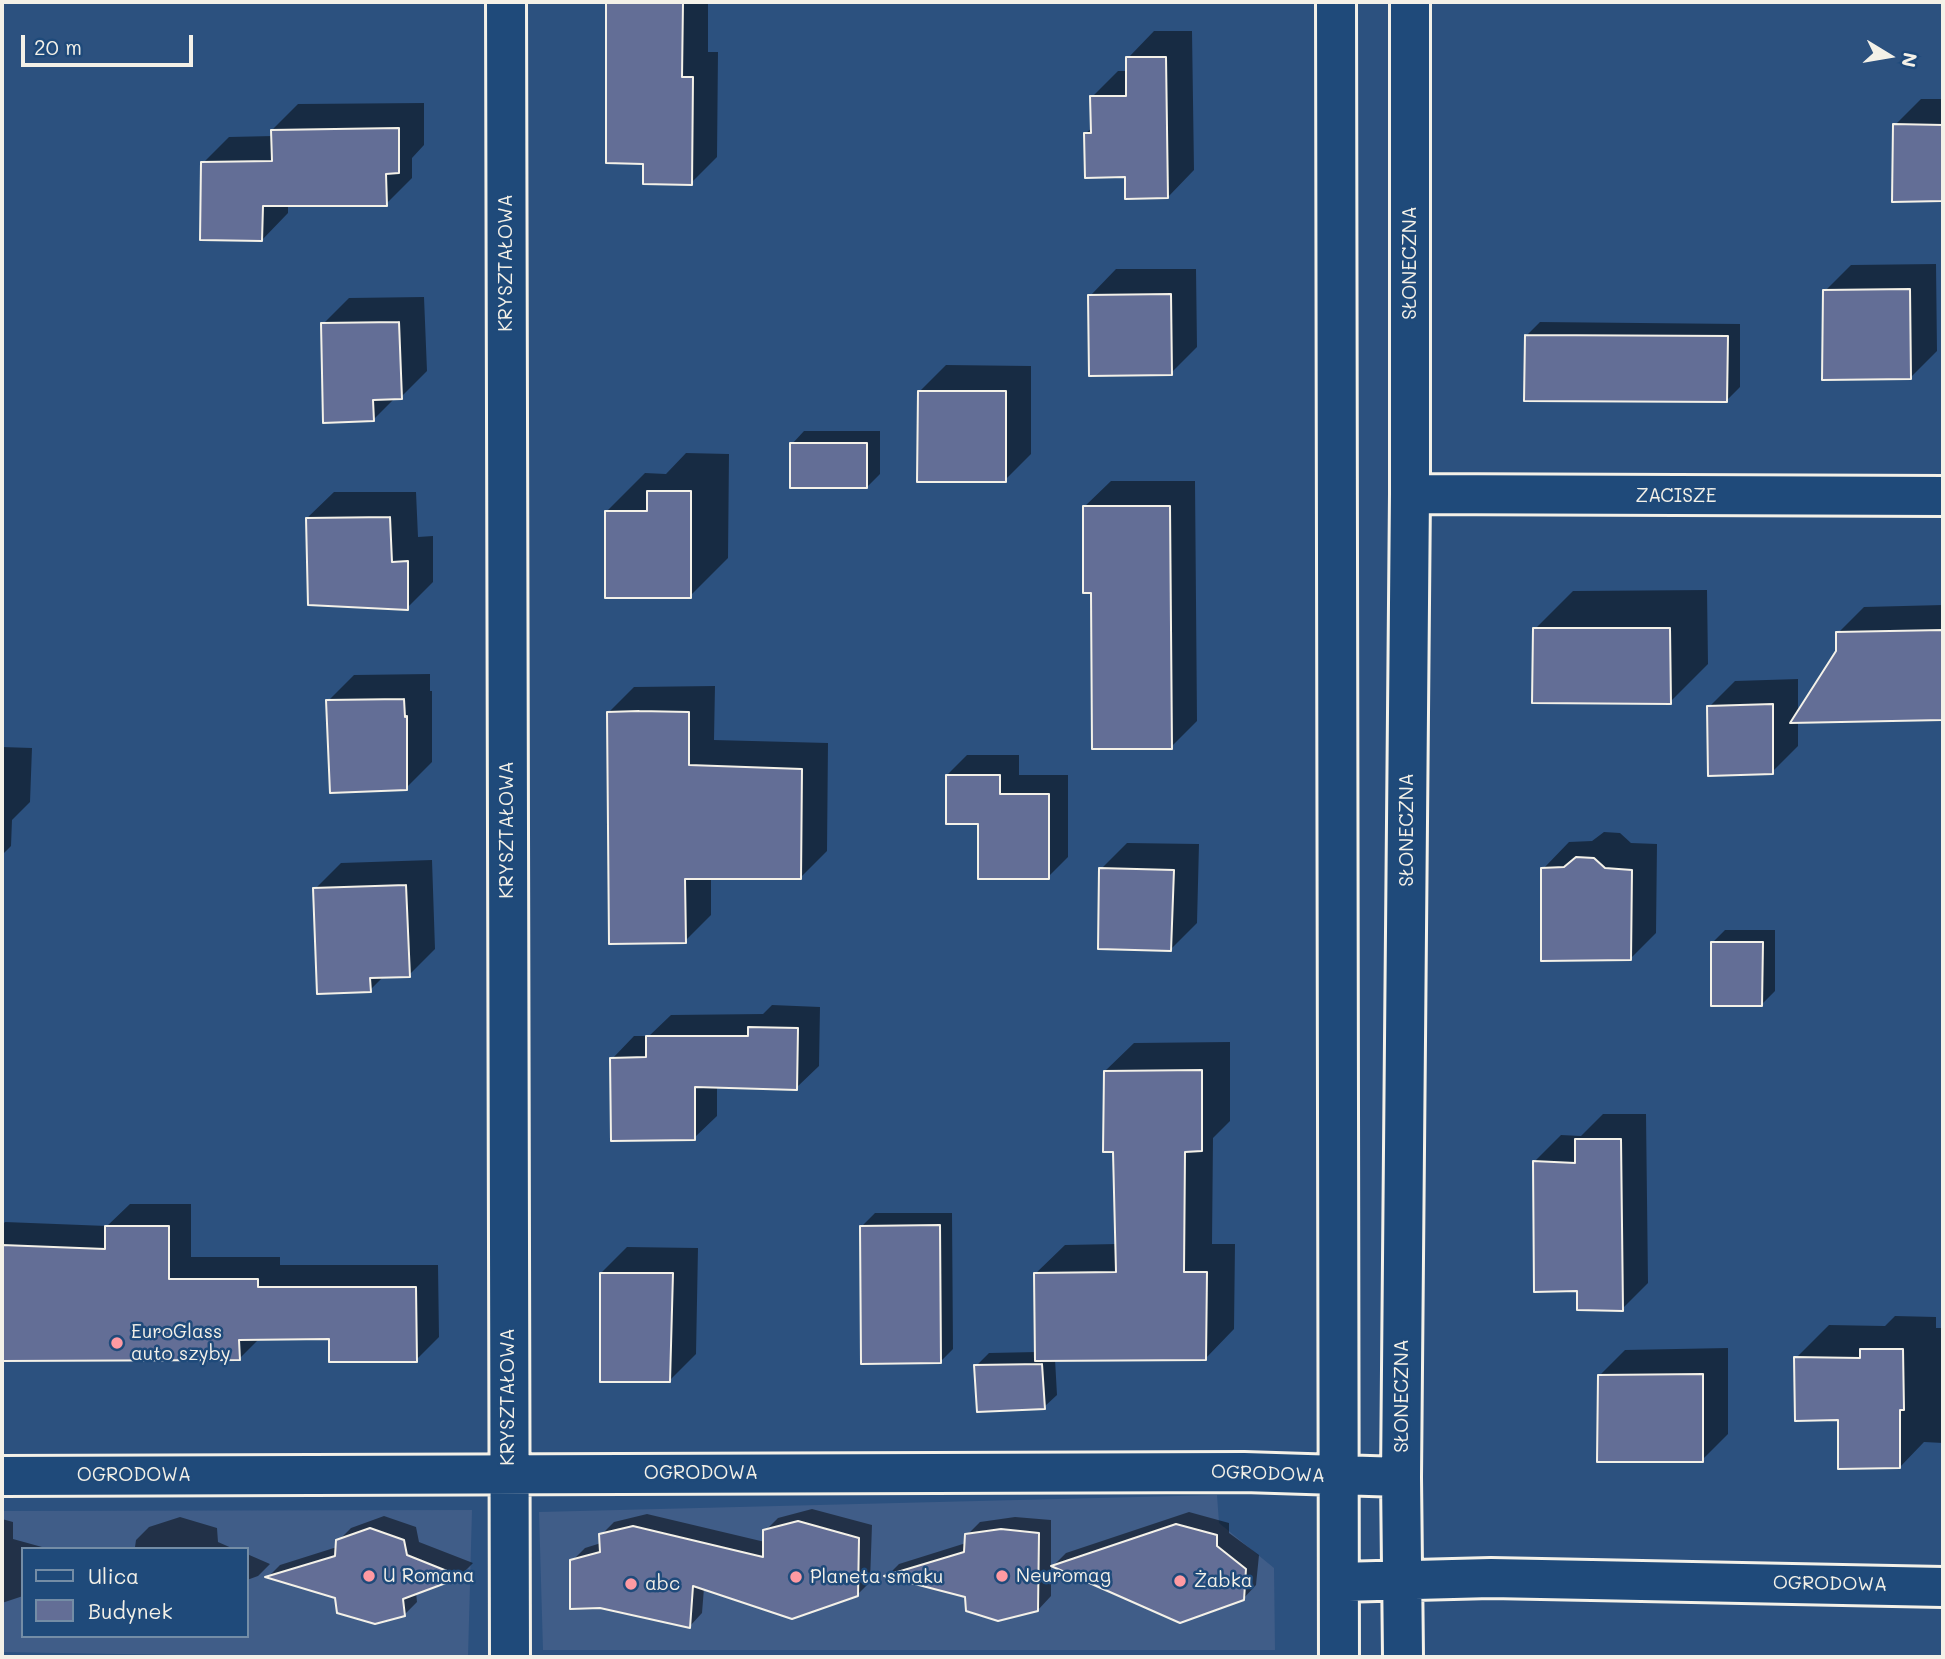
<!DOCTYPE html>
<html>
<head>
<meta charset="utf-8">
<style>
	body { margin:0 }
	#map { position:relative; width:1945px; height:1659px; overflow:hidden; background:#2c517f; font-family:Mali,sans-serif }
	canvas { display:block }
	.frame { position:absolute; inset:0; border:4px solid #f4f1e8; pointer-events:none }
	.legend { position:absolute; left:21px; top:1547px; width:228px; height:91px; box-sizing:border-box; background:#1f4a7a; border:2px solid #748da6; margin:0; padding:9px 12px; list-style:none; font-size:21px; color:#f4f1e8 }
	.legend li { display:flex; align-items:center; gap:14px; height:35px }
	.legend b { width:35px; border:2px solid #748da6 }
	.north { position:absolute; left:1854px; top:21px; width:70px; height:70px; -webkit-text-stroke:5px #1f4a7a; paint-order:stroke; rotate:101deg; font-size:19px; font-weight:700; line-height:28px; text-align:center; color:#f4f1e8 }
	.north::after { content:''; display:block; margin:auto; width:24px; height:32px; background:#f4f1e8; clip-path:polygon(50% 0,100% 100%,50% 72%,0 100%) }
	.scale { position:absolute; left:21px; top:35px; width:172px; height:32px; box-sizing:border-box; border:4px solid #f4f1e8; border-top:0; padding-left:9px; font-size:21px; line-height:24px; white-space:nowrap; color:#f4f1e8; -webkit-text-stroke:5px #1f4a7a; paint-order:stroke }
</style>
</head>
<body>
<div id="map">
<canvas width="1945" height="1659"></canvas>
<div class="frame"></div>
<ul class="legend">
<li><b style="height:9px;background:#1f4a7a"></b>Ulica</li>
<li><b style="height:19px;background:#636e96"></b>Budynek</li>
</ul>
<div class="north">N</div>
<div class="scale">20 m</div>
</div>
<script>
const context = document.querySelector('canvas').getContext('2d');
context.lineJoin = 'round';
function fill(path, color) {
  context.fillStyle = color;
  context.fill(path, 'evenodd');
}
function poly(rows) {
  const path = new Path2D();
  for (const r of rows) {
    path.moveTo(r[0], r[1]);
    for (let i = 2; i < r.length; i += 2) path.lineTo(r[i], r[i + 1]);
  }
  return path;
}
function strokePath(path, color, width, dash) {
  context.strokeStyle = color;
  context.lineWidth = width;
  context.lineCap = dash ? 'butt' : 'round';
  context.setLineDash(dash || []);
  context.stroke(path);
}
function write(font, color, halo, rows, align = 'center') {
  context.font = font + ' Mali,sans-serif';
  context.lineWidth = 5;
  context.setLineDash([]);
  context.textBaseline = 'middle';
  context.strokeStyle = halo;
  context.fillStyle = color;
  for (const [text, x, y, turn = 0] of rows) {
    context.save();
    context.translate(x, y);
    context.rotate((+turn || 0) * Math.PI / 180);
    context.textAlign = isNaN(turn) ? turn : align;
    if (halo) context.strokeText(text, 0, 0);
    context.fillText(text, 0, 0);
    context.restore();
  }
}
fill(poly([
	[1217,1495,1219,1523,1274,1568,1275,1650,543,1650,539,1512],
	[472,1510,468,1657,293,1657,2,1652,2,1511],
	[23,1549,247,1549,247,1636,23,1636]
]), '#405d88');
fill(poly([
	[607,2,708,2,708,52,718,52,717,157,691,183,645,162],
	[1154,31,1192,31,1194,170,1168,197,1127,176,1086,133,1093,127,1092,97,1118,71,1128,71,1128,58],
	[1921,99,1943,99,1943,199,1894,200,1895,125],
	[424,103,424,145,412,158,412,178,386,204,288,204,288,213,262,240,203,163,229,137,273,136,272,130,298,104],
	[1936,264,1937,351,1911,377,1825,291,1851,265],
	[1116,269,1196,269,1197,347,1171,373,1090,296],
	[424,297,427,371,401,397,395,398,373,420,323,324,349,298],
	[1540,322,1740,324,1740,387,1727,400,1527,335],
	[946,365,1031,366,1031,454,1005,480,920,391],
	[804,431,880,431,880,474,867,487,792,444],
	[686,453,729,454,728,558,690,596,607,511,645,473,666,474],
	[1111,481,1195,481,1197,721,1171,747,1093,591,1084,507],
	[334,492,416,492,418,537,433,536,433,582,407,608,307,518],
	[1707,590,1708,664,1670,702,1535,629,1573,591],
	[1943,605,1943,717,1798,721,1798,746,1772,772,1709,707,1735,681,1798,679,1798,714,1838,652,1838,633,1864,607],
	[430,674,430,691,432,691,432,762,406,788,328,701,354,675],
	[715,686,714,740,828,743,827,851,801,877,711,877,711,915,685,941,608,713,634,687],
	[2,747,32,748,30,802,12,820,11,846,2,855],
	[967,755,1019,755,1019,775,1068,775,1068,857,1048,877,980,822,947,775],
	[1604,832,1620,833,1631,843,1657,844,1656,933,1630,959,1543,869,1569,842,1592,841],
	[1127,843,1199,844,1197,923,1171,949,1101,869],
	[432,860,435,949,409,975,384,976,370,990,315,889,341,863],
	[1725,930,1775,930,1775,991,1762,1004,1712,943],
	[772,1005,820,1007,819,1066,796,1088,717,1086,717,1116,694,1138,612,1059,634,1036,649,1036,671,1015,763,1014],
	[1230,1042,1230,1121,1213,1138,1212,1244,1235,1244,1234,1329,1206,1358,1055,1359,1057,1395,1044,1407,976,1366,989,1353,1037,1352,1036,1273,1065,1245,1117,1244,1115,1150,1105,1071,1134,1043],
	[1603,1114,1646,1114,1648,1283,1622,1309,1579,1289,1535,1161,1561,1135,1581,1136],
	[130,1204,191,1204,191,1257,280,1257,280,1265,438,1265,439,1337,416,1360,330,1337,260,1338,239,1359,2,1359,2,1225,5,1222,107,1226],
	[875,1213,952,1213,953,1349,940,1362,862,1226],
	[627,1247,698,1248,696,1354,670,1380,601,1273],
	[1895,1316,1936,1317,1936,1328,1943,1328,1943,1443,1924,1442,1900,1467,1796,1358,1829,1325,1885,1326],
	[1728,1348,1728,1434,1702,1460,1599,1376,1625,1350],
	[812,1509,872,1525,870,1582,857,1595,704,1588,702,1613,690,1626,572,1561,585,1548,601,1543,601,1535,614,1522,647,1514,765,1542,765,1531,778,1518],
	[1189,1512,1229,1523,1229,1533,1259,1555,1256,1585,1243,1599,1054,1565,1066,1553],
	[384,1516,416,1527,419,1542,473,1563,461,1575,416,1592,417,1602,404,1615,269,1576,280,1565,337,1547,338,1541,351,1528],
	[180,1517,217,1528,218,1542,234,1549,131,1549,135,1547,136,1540,149,1527],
	[1015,1517,1051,1520,1051,1596,1038,1610,967,1596,888,1575,899,1564,966,1543,967,1535,980,1522],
	[2,1519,13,1522,13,1539,42,1547,42,1549,23,1549,23,1596,2,1603],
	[247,1554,270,1564,258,1576,247,1580]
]), '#0007');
const building = poly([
	[606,2,683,2,682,77,693,77,692,185,643,184,643,164,606,163,606,2],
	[1126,57,1166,57,1168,198,1125,199,1125,177,1085,178,1084,133,1091,133,1090,96,1126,96,1126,57],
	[1893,124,1943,125,1943,201,1892,202,1893,124],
	[399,128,399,173,386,174,387,206,263,206,262,241,200,240,201,162,272,161,271,130,399,128],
	[1910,289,1911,379,1822,380,1823,290,1910,289],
	[1171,294,1172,375,1089,376,1088,295,1171,294],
	[399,322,402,399,373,400,374,421,323,423,321,323,399,322],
	[1525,335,1728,336,1727,402,1524,401,1525,335],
	[918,391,1006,391,1006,482,917,482,918,391],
	[790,443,867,443,867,488,790,488,790,443],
	[647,491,691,491,691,598,605,598,605,511,647,511,647,491],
	[1083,506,1170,506,1172,749,1092,749,1091,593,1083,593,1083,506],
	[390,517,392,562,408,561,408,610,308,605,306,518,390,517],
	[1533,628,1670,628,1671,704,1532,703,1533,628],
	[1943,630,1943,720,1790,723,1836,651,1836,632,1943,630],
	[404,699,405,717,407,716,407,790,330,793,326,700,404,699],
	[1773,704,1773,774,1708,776,1707,706,1773,704],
	[639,711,689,712,689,765,802,769,801,879,685,879,686,943,609,944,607,712,639,711],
	[946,775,1000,775,1000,794,1049,794,1049,879,978,879,978,824,946,824,946,775],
	[1576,857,1594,858,1605,868,1632,870,1631,960,1541,961,1541,868,1564,867,1576,857],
	[1099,868,1174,870,1171,951,1098,949,1099,868],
	[406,885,410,977,370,978,371,992,317,994,313,888,406,885],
	[1711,942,1763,942,1762,1006,1711,1006,1711,942],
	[748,1027,798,1028,797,1090,695,1087,695,1140,611,1141,610,1058,646,1057,646,1036,748,1036,748,1027],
	[1202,1070,1202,1151,1185,1152,1184,1272,1207,1272,1206,1360,1035,1361,1034,1273,1116,1272,1113,1152,1103,1152,1104,1071,1202,1070],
	[1575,1139,1621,1139,1623,1311,1577,1310,1577,1291,1534,1292,1533,1161,1575,1163,1575,1139],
	[940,1225,941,1363,861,1364,860,1226,940,1225],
	[105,1226,169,1226,169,1279,258,1279,258,1287,416,1287,417,1362,329,1362,329,1339,239,1340,240,1360,2,1361,2,1245,105,1249,105,1226],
	[600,1273,673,1273,670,1382,600,1382,600,1273],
	[1860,1349,1903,1349,1904,1410,1900,1410,1900,1468,1838,1469,1838,1420,1795,1421,1794,1357,1860,1358,1860,1349],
	[1042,1364,1045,1409,977,1412,974,1365,1042,1364],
	[1703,1374,1703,1462,1597,1462,1598,1375,1703,1374],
	[798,1521,859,1538,858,1596,792,1619,693,1586,690,1628,600,1608,570,1609,570,1560,600,1552,599,1534,633,1526,763,1557,763,1530,798,1521],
	[1176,1524,1217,1535,1217,1546,1246,1569,1244,1600,1180,1623,1051,1566,1176,1524],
	[370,1528,404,1540,407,1555,462,1577,403,1599,405,1616,375,1624,337,1613,335,1598,265,1577,335,1556,336,1540,370,1528],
	[1001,1529,1039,1533,1038,1611,998,1621,966,1611,965,1597,884,1576,964,1552,965,1534,1001,1529]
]);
fill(building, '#636e96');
strokePath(building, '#f4f1e8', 2);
const street = poly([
	[506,2,510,1657],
	[1336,2,1339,1657],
	[1410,494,1943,496],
	[2,1476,1244,1472,1401,1477],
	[1339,1582,1491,1578,1943,1587],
	[1403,1657,1401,1477,1410,494,1410,2]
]);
strokePath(street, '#f4f1e8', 44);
strokePath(street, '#1f4a7a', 38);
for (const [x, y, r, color] of [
	[117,1343,7,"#ff9aa2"],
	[369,1576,7,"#ff9aa2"],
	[1002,1576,7,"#ff9aa2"],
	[796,1577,7,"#ff9aa2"],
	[1180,1581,7,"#ff9aa2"],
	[631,1584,7,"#ff9aa2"]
]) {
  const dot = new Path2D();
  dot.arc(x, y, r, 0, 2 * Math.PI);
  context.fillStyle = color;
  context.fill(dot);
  strokePath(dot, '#1f4a7a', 2.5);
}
write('19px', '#f4f1e8', '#1f4a7a', [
	["KRYSZTAŁOWA",506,263,-90],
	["SŁONECZNA",1410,263,-90],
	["ZACISZE",1676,496],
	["KRYSZTAŁOWA",507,830,-90],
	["SŁONECZNA",1407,830,-90],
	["SŁONECZNA",1402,1396,-90],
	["KRYSZTAŁOWA",508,1397,-90],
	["OGRODOWA",701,1473],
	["OGRODOWA",1268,1474,2],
	["OGRODOWA",134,1475],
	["OGRODOWA",1830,1584,1]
]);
write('19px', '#f4f1e8', '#1f4a7a', [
	["EuroGlass",131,1332],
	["auto szyby",131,1354],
	["U Romana",383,1576],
	["Neuromag",1016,1576],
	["Planeta smaku",810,1577],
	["Żabka",1194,1581],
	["abc",645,1584]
], 'left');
</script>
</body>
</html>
